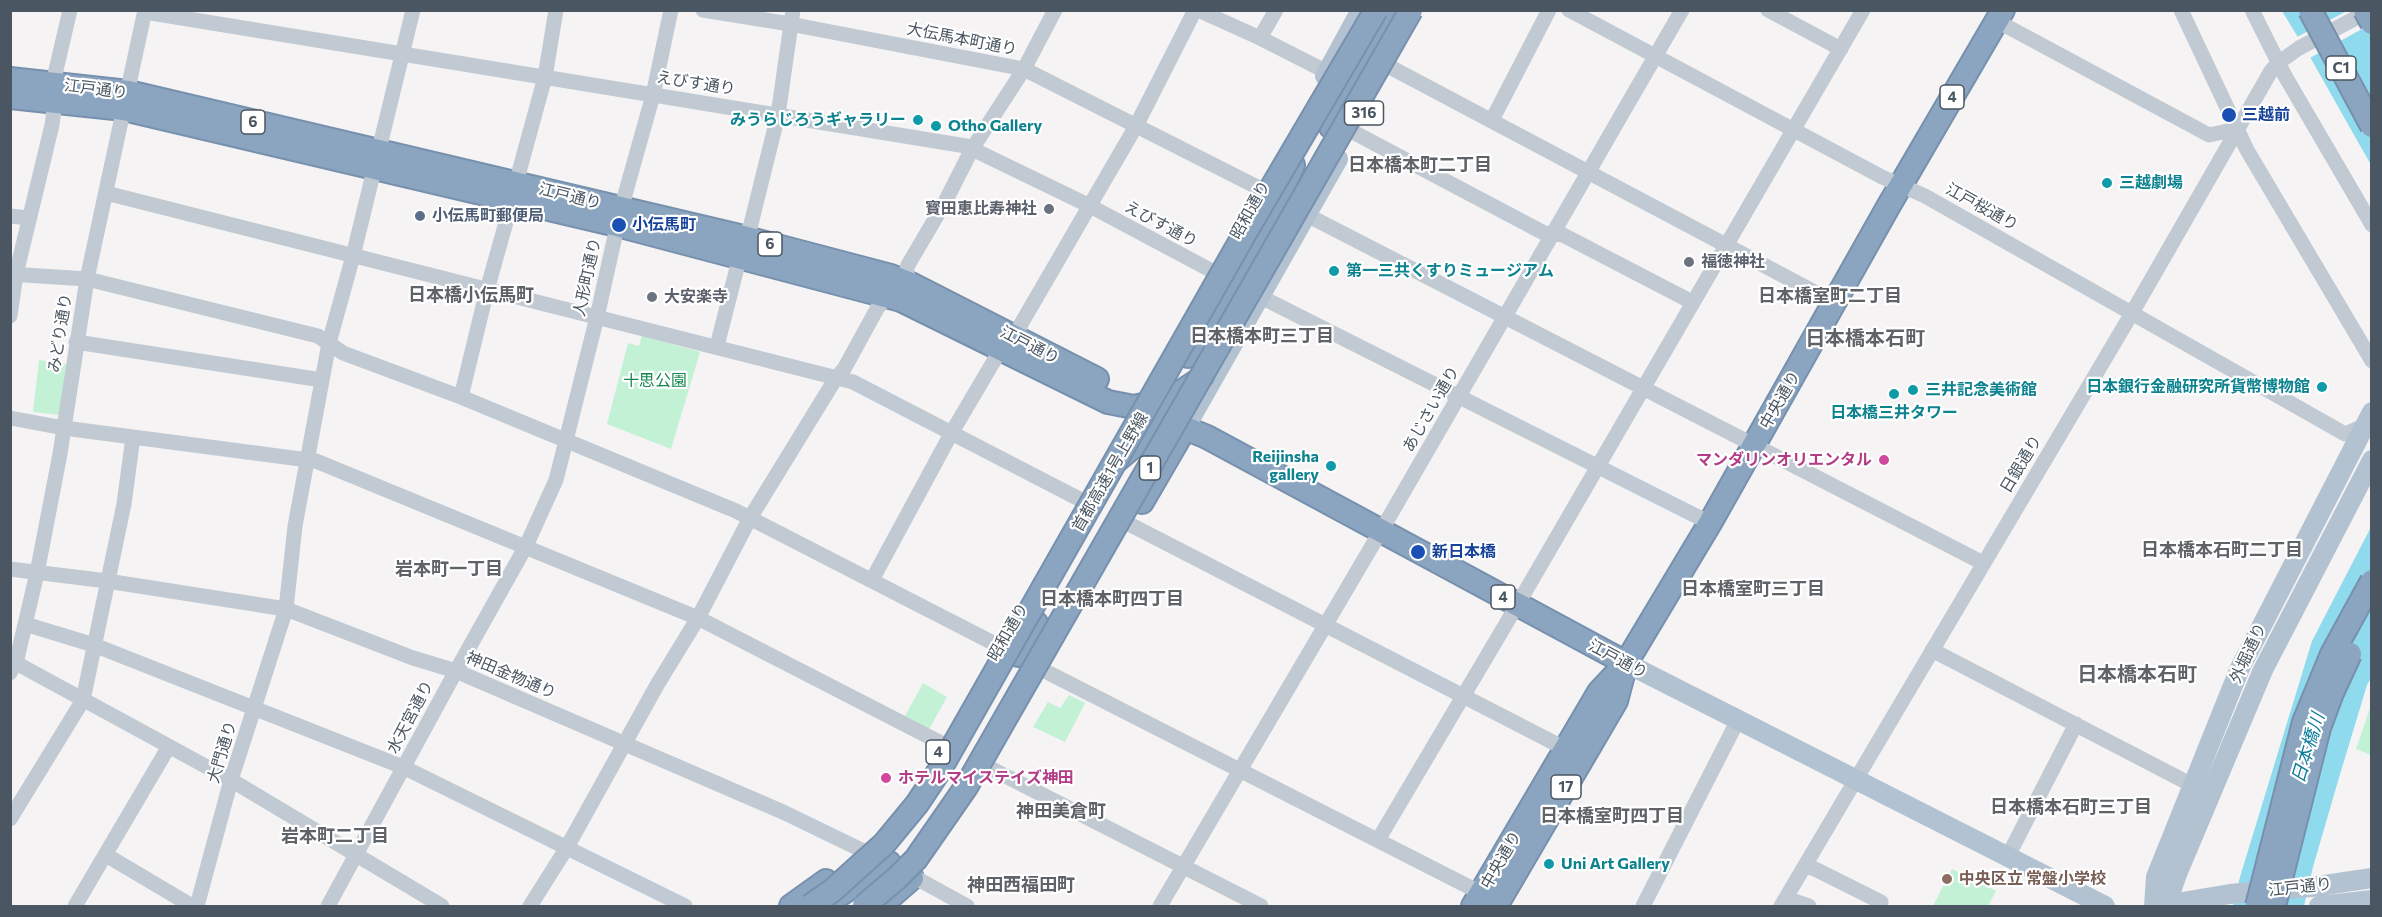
<!DOCTYPE html>
<html>
<head>
<meta charset="utf-8">
<style>
	body { margin:0 }
	#map { position:relative; width:2382px; height:917px; overflow:hidden; background:#f5f3f3; font-family:Commissioner,sans-serif }
	canvas { display:block }
	.frame { position:absolute; inset:0; border:12px solid #4a5661; pointer-events:none }
</style>
</head>
<body>
<div id="map">
<canvas width="2382" height="917"></canvas>
<div class="frame"></div>
</div>
<script>
const context = document.querySelector('canvas').getContext('2d');
context.lineJoin = 'round';
function fill(path, color) {
  context.fillStyle = color;
  context.fill(path, 'evenodd');
}
function poly(rows) {
  const path = new Path2D();
  for (const r of rows) {
    path.moveTo(r[0], r[1]);
    for (let i = 2; i < r.length; i += 2) path.lineTo(r[i], r[i + 1]);
  }
  return path;
}
function strokePath(path, color, width, dash) {
  context.strokeStyle = color;
  context.lineWidth = width;
  context.lineCap = dash ? 'butt' : 'round';
  context.setLineDash(dash || []);
  context.stroke(path);
}
function write(font, color, halo, rows, align = 'center') {
  context.font = font + ' Commissioner,"Noto Sans JP",sans-serif';
  context.lineWidth = 4.5;
  context.setLineDash([]);
  context.textBaseline = 'middle';
  context.strokeStyle = halo;
  context.fillStyle = color;
  for (const [text, x, y, turn = 0] of rows) {
    context.save();
    context.translate(x, y);
    context.rotate((+turn || 0) * Math.PI / 180);
    context.textAlign = isNaN(turn) ? turn : align;
    if (halo) context.strokeText(text, 0, 0);
    context.fillText(text, 0, 0);
    context.restore();
  }
}
fill(poly([
	[642,336,700,352,671,449,607,424,628,343,639,346],
	[39,360,66,364,60,415,33,412],
	[923,683,947,697,929,729,905,716],
	[1069,695,1085,703,1065,742,1033,727,1048,702,1060,708],
	[2371,705,2371,755,2356,749],
	[1952,869,1996,891,1988,906,1933,906]
]), '#c3f1d5');
fill(poly([
	[2282,11,2371,11,2371,165,2310,57],
	[2371,527,2371,678,2367,685,2338,781,2313,867,2304,906,2233,906,2240,877,2312,641]
]), '#90daee');
fill(poly([
	[2347,11,2371,11,2371,24,2308,59,2295,38]
]), '#f5f3f3');
const highway = poly([
	[10,79,128,92,739,236,891,276,911,284,1097,379],
	[10,97,124,109,617,225,901,300,1108,402,1134,407,1207,437,1626,663],
	[1331,127,1397,10],
	[1188,356,1280,196,1293,165],
	[1134,407,1170,399,1204,377],
	[1116,461,1147,435,1167,428,1184,428],
	[1142,502,1185,428],
	[1018,655,1036,623],
	[833,899,889,863],
	[791,906,826,881],
	[880,906,912,878],
	[1473,906,1599,692,1626,663,1710,523,1888,207,2003,10],
	[1496,906,1616,701,1625,667]
]);
strokePath(highway, '#7690ad', 26);
strokePath(poly([
	[703,10,790,24,1024,69,1261,189],
	[1198,10,1260,38,1327,72],
	[1569,10,1882,177,1925,196,2345,434,2370,423],
	[1768,10,1841,49],
	[2181,10,2247,150,2372,361],
	[2252,10,2285,76,2372,225],
	[145,12,966,146,1090,206,1214,272],
	[1997,21,2209,135,2237,129],
	[1260,38,1276,10],
	[1390,67,1835,303],
	[1492,120,1549,10],
	[1353,132,1544,233,1563,235,1692,302],
	[516,183,545,77,556,10],
	[106,193,853,382,1083,501],
	[1307,215,1983,563],
	[10,216,29,218],
	[739,236,750,228,778,115,793,10],
	[10,274,87,279,318,336,343,353,461,397,736,511,999,646],
	[911,284,906,272,908,265,945,202,972,149,1024,69,1055,10],
	[1261,297,1710,523],
	[10,316,16,274,52,125,55,103,53,83,70,10],
	[1015,338,1021,324,1136,126,1195,10],
	[76,342,322,380],
	[717,346,740,256],
	[461,397,487,290,512,201],
	[10,418,64,428,316,461,698,618,943,744],
	[1129,524,1566,749],
	[10,569,107,581,286,609,413,658,456,671,783,812,878,858],
	[872,580,952,432,1001,349],
	[25,624,94,645,403,767,685,906],
	[1932,650,2192,785],
	[16,663,231,780,442,906],
	[1043,670,1487,896],
	[10,673,16,663,37,573,60,454,87,279,145,10],
	[986,766,1261,906],
	[10,819,83,700,124,504,133,437],
	[1378,840,1529,585,1863,10],
	[106,855,192,906],
	[2007,858,2076,724],
	[1805,866,1815,869,1881,902,1879,906],
	[905,872,967,906],
	[1786,898,1809,906],
	[75,906,168,748],
	[197,906,231,780,286,609,295,526,329,343,353,256,413,10],
	[328,906,456,671,526,546,556,480,597,317,621,209,653,95,671,10],
	[530,906,566,849,657,685,698,618,750,518,836,378,844,369,878,307,884,300,895,298],
	[1160,906,1392,512,1682,10],
	[1643,906,1738,720],
	[1781,906,2132,313,2271,71,2278,63,2299,48,2371,10]
]), '#c1cad2', 15);
strokePath(poly([
	[1325,76,1361,10],
	[1185,428,1338,159],
	[1626,663,2105,906],
	[2154,906,2156,877,2240,668,2372,412],
	[2158,906,2230,894,2311,887,2372,878],
	[2166,906,2177,874,2263,670,2372,460],
	[2319,906,2372,900]
]), '#b3c2d1', 20);
strokePath(highway, '#8ba5c1', 22);
const highwayBridge = poly([
	[2310,10,2372,126],
	[2365,10,2372,23],
	[810,906,833,890,884,844,917,804,939,771,1248,228,1376,10],
	[864,906,897,878,916,859,966,787,1411,10],
	[2257,906,2304,722,2332,654,2372,581],
	[2274,906,2319,728,2332,693,2350,654]
]);
strokePath(highwayBridge, '#7690ad', 26, []);
strokePath(highwayBridge, '#8ba5c1', 22);
for (const [x, y, r, color] of [
	[2229,115,8,"#1a4fb4"],
	[918,120,6,"#0f9aa8"],
	[936,126,6,"#0f9aa8"],
	[2107,183,6,"#0f9aa8"],
	[1049,209,6,"#6b7280"],
	[420,216,6,"#5c6f8a"],
	[619,225,8,"#1a4fb4"],
	[1689,262,6,"#6b7280"],
	[1334,271,6,"#0f9aa8"],
	[652,297,6,"#6b7280"],
	[2322,387,6,"#0f9aa8"],
	[1913,390,6,"#0f9aa8"],
	[1894,394,6,"#0f9aa8"],
	[1884,460,6,"#d1479c"],
	[1331,466,6,"#0f9aa8"],
	[1418,552,8,"#1a4fb4"],
	[886,778,6,"#d1479c"],
	[1549,864,6,"#0f9aa8"],
	[1947,879,6,"#8d6e63"]
]) {
  const dot = new Path2D();
  dot.arc(x, y, r, 0, 2 * Math.PI);
  context.fillStyle = color;
  context.fill(dot);
  strokePath(dot, '#fff', 2);
}
for (const [x, y, w] of [
	[2341,68,30],
	[1952,97,24],
	[1364,113,39],
	[253,122,24],
	[770,244,24],
	[1150,468,21],
	[1503,597,24],
	[938,752,24],
	[1566,787,30]
]) {
  const box = new Path2D();
  box.roundRect(x - w / 2, y - 12, w, 24, 4.5);
  context.fillStyle = '#fff';
  context.fill(box);
  strokePath(box, '#4a5661', 1.5);
}
write('bold 15px', '#4a5661', null, [
	["C1",2341,68],
	["4",1952,97],
	["316",1364,113],
	["6",253,122],
	["6",770,244],
	["1",1150,468],
	["4",1503,597],
	["4",938,752],
	["17",1566,787]
]);
write('16px', '#4a5661', '#fff', [
	["大伝馬本町通り",962,39,11],
	["えびす通り",696,83,9],
	["江戸通り",96,89,7],
	["江戸通り",570,196,14],
	["江戸桜通り",1982,207,29],
	["昭和通り",1250,210,-61],
	["えびす通り",1161,224,28],
	["人形町通り",587,277,-78],
	["みどり通り",60,333,-81],
	["江戸通り",1030,345,27],
	["中央通り",1780,400,-60],
	["あじさい通り",1431,409,-60],
	["日銀通り",2021,464,-59],
	["首都高速1号上野線",1110,472,-60],
	["昭和通り",1008,632,-60],
	["外堀通り",2248,653,-65],
	["江戸通り",1618,659,28],
	["神田金物通り",511,675,23],
	["水天宮通り",410,717,-62],
	["大門通り",222,752,-73],
	["中央通り",1501,860,-60],
	["江戸通り",2300,887,-6]
]);
write('bold 16px', '#164399', '#fff', [
	["三越前",2242,115],
	["小伝馬町",632,225],
	["新日本橋",1432,552]
], 'left');
write('bold 16px', '#0d838f', '#fff', [
	["みうらじろうギャラリー",906,120,"right"],
	["Otho Gallery",948,126],
	["三越劇場",2119,183],
	["第一三共くすりミュージアム",1346,271],
	["日本銀行金融研究所貨幣博物館",2310,387,"right"],
	["三井記念美術館",1925,390],
	["日本橋三井タワー",1894,413,"center"],
	["Reijinsha",1319,457,"right"],
	["gallery",1319,475,"right"],
	["Uni Art Gallery",1561,864]
], 'left');
write('bold 16px', '#5b616d', '#fff', [
	["寳田恵比寿神社",1037,209,"right"],
	["福徳神社",1701,262],
	["大安楽寺",664,297]
], 'left');
write('bold 16px', '#4e5e75', '#fff', [
	["小伝馬町郵便局",432,216]
], 'left');
write('16px', '#17864f', '#fff', [
	["十思公園",655,381]
]);
write('bold 16px', '#b23c85', '#fff', [
	["マンダリンオリエンタル",1872,460],
	["ホテルマイステイズ神田",898,778,"left"]
], 'right');
write('bold 16px', '#785e54', '#fff', [
	["中央区立 常盤小学校",1959,879]
], 'left');
write('bold 18px', '#5f6368', '#fff', [
	["日本橋本町二丁目",1420,165],
	["日本橋小伝馬町",471,295],
	["日本橋室町二丁目",1830,296],
	["日本橋本町三丁目",1262,336],
	["日本橋本石町二丁目",2222,550],
	["岩本町一丁目",449,569],
	["日本橋室町三丁目",1753,589],
	["日本橋本町四丁目",1112,599],
	["日本橋本石町三丁目",2071,807],
	["神田美倉町",1061,811],
	["日本橋室町四丁目",1612,816],
	["岩本町二丁目",335,836],
	["神田西福田町",1021,885]
]);
write('italic 18px', '#0c7c9b', '#fff', [
	["日本橋川",2308,748,-73]
]);
write('bold 20px', '#5f6368', '#fff', [
	["日本橋本石町",1865,338],
	["日本橋本石町",2137,674]
]);
</script>
</body>
</html>
